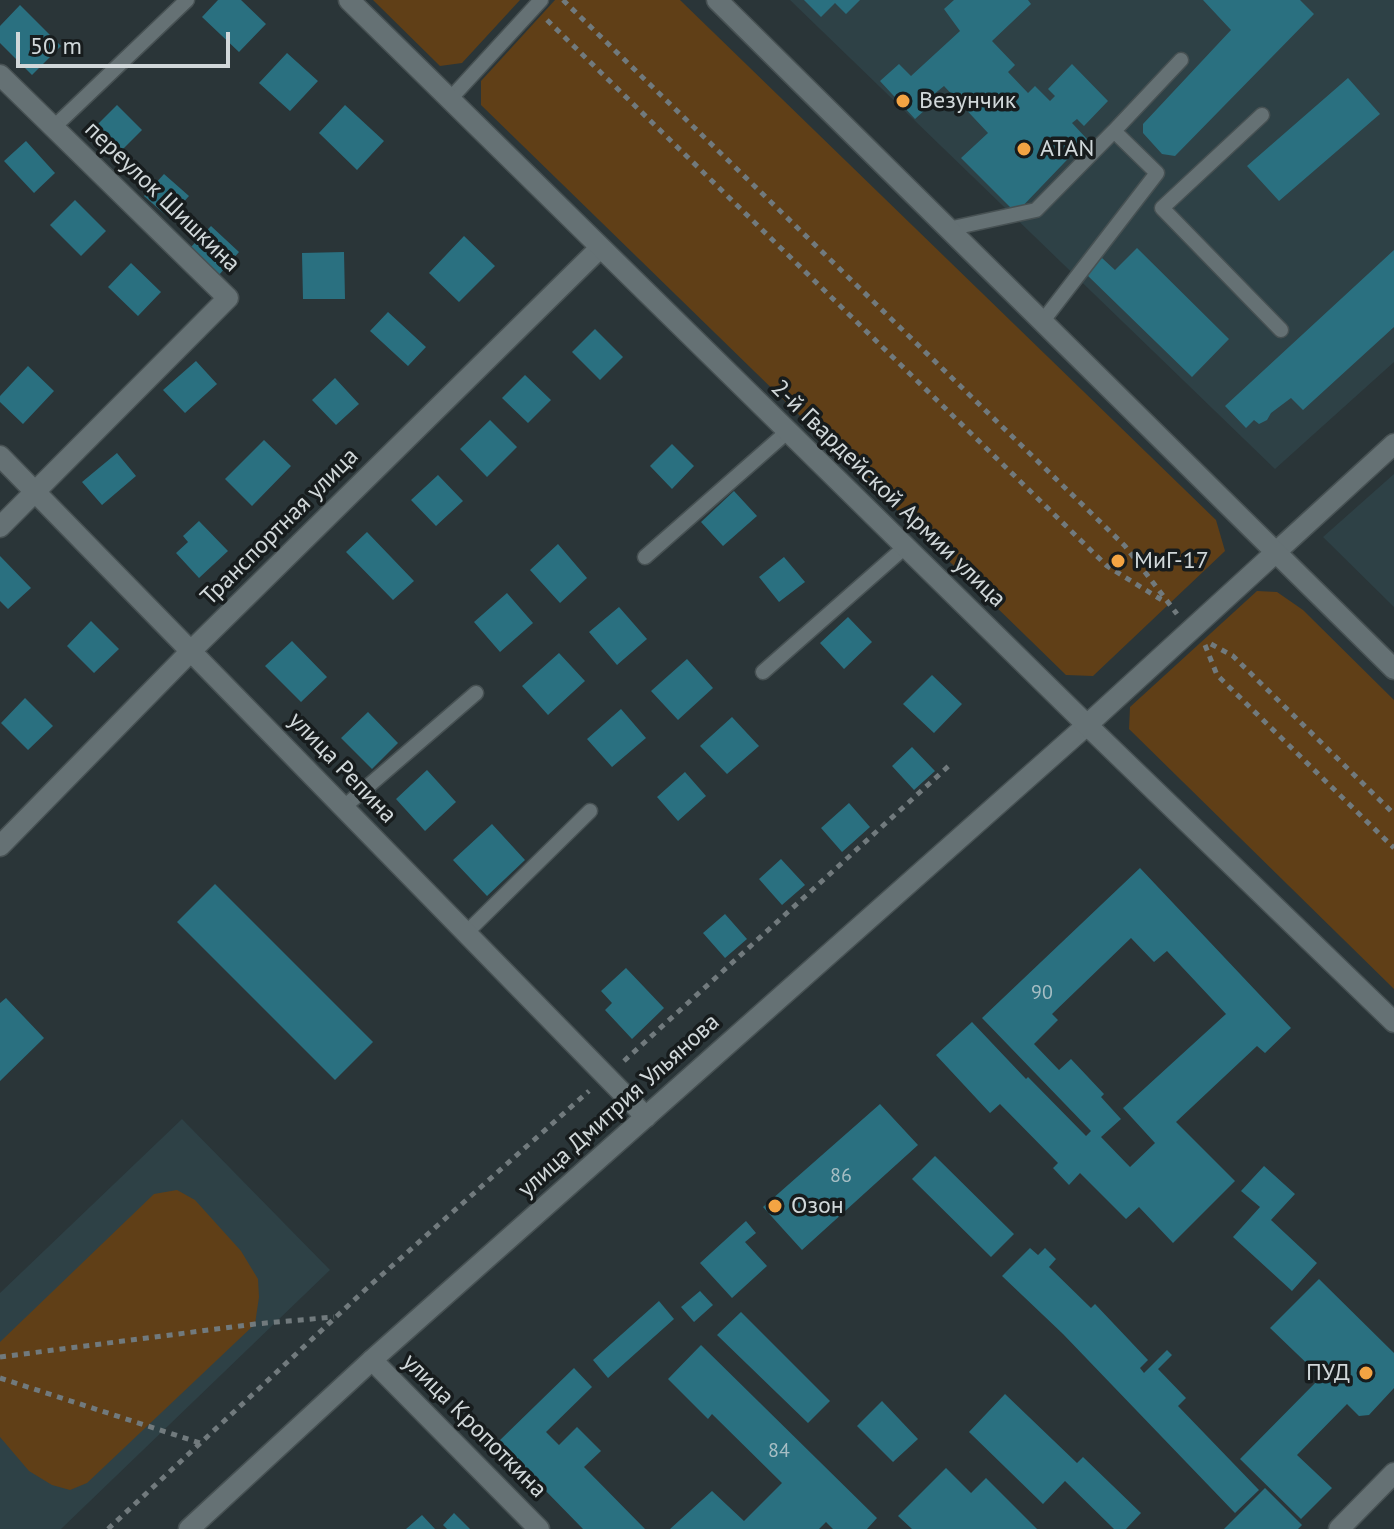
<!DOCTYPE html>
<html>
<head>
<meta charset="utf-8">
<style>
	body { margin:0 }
	#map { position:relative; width:1394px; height:1529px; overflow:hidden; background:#2a3538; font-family:"PT Sans",sans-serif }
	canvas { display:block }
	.scale { position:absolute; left:16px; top:32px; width:214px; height:36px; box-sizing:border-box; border:4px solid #d1d8da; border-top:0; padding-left:10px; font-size:24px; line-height:28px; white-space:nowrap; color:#d1d8da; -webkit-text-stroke:6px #171c1d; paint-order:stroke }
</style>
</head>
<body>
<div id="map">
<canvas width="1394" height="1529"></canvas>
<div class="scale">50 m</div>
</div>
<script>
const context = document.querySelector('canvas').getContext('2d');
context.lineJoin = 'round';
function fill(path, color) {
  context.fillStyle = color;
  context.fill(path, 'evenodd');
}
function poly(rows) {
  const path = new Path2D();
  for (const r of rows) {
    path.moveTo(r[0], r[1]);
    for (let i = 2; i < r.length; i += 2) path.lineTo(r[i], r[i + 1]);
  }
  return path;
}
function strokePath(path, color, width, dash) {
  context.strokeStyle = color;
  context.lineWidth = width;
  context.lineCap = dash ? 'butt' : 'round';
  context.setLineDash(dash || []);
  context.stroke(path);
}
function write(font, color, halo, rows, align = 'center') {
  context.font = font + ' "PT Sans",sans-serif';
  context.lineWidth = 7;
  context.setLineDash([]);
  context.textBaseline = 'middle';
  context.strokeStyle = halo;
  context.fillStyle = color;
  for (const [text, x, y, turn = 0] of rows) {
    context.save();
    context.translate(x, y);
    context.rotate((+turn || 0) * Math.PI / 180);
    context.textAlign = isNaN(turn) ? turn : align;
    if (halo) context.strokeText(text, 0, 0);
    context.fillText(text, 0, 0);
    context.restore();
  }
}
fill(poly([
	[790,0,1394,0,1394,362,1275,469],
	[1394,474,1394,607,1323,537],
	[182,1119,330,1270,61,1529,0,1529,0,1293]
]), '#2e4146');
fill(poly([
	[373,0,520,0,462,63,440,66],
	[555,0,680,0,1216,520,1225,551,1093,676,1066,675,481,105,481,81],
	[1257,591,1277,592,1303,610,1394,700,1394,989,1129,729,1130,707],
	[177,1190,195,1200,241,1251,258,1279,259,1297,255,1324,87,1483,70,1490,52,1485,29,1471,0,1437,0,1342,154,1194]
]), '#603f17');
fill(poly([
	[218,0,241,0,266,24,239,52,202,17],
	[804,0,860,0,846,14,835,3,821,17],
	[954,0,1028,0,1031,4,992,41,1015,65,1008,72,1028,93,1035,86,1050,101,1055,96,1048,89,1072,64,1108,101,1084,126,1077,119,1072,123,1087,139,1016,213,961,158,988,133,944,86,933,95,936,100,915,119,880,81,899,64,911,76,960,31,944,9],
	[1203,0,1300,0,1314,14,1175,156,1162,154,1143,133,1143,124,1231,30],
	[20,5,61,46,32,75,0,43,0,26],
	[287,53,318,81,290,111,259,83],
	[1348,78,1380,114,1279,201,1247,166],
	[117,105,142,130,113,159,88,134],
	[345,105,384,141,357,170,319,133],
	[26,141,55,173,34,193,4,161],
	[164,174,189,196,169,218,144,196],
	[75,200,106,231,81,256,50,225],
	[211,226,239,252,219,275,190,248],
	[464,236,495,266,459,302,429,273],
	[1137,248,1229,339,1192,377,1086,274,1102,258,1115,270],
	[1394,250,1394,327,1303,410,1291,398,1271,413,1267,420,1259,424,1254,420,1246,428,1225,406],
	[344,252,345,299,303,299,302,253],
	[131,263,161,292,138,316,108,287],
	[388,312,426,347,408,366,370,331],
	[595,329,623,357,600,380,572,352],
	[196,361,217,384,185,413,163,390],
	[28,366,54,391,23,424,0,402,0,396],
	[525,375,551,400,528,423,502,398],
	[335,378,359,404,336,425,312,400],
	[490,420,517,447,487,477,460,449],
	[264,440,291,466,252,506,225,479],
	[672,444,694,466,672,489,650,466],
	[117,453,136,476,102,505,82,482],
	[438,475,463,501,436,526,411,500],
	[734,491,757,516,723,546,701,522],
	[199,521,228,551,199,578,176,553,188,542,183,536],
	[367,532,414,581,393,600,346,552],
	[558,544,587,578,560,603,530,570],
	[0,556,31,588,8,609,0,601],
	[784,557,805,582,779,602,759,577],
	[507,593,533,623,500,652,474,622],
	[619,607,647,639,617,665,589,632],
	[848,617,872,642,844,669,820,643],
	[91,621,119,649,94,673,67,646],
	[292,641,327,677,301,702,265,666],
	[559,653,585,681,548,715,522,686],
	[687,659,713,688,678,720,651,691],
	[932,675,962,704,934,733,903,704],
	[25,698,53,726,28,750,1,723],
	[621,709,646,738,612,767,587,739],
	[368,712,398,743,372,769,341,738],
	[732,717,759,746,727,774,700,746],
	[912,747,935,771,914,790,892,766],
	[427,770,456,802,425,831,396,799],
	[685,772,706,796,678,821,657,797],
	[849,803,870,827,842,852,821,828],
	[492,824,525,860,487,896,453,860],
	[781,859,805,885,782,905,759,879],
	[1140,868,1291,1028,1265,1053,1257,1046,1176,1122,1235,1181,1173,1243,1139,1207,1126,1219,1080,1173,1069,1185,1053,1168,1058,1163,1000,1104,990,1113,936,1055,972,1022,1026,1079,1028,1077,1086,1136,1091,1131,982,1018],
	[1131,938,1154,962,1167,951,1226,1014,1123,1108,1155,1143,1130,1167,1101,1137,1121,1119,1101,1097,1104,1094,1071,1059,1059,1070,1034,1044,1058,1020,1052,1014],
	[215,884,373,1042,335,1080,177,922],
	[725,914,747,939,725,958,703,933],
	[626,968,664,1008,632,1039,605,1010,612,1003,601,991],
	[6,998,44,1038,0,1081,0,1003],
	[880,1104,918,1145,802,1250,763,1207],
	[935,1156,1014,1234,991,1257,912,1179],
	[1264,1166,1295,1194,1271,1220,1317,1263,1292,1291,1233,1237,1260,1207,1241,1191],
	[746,1221,756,1233,745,1242,767,1266,732,1298,700,1263],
	[1030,1248,1038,1255,1045,1248,1056,1259,1049,1267,1091,1308,1095,1304,1148,1360,1140,1368,1144,1373,1167,1350,1172,1355,1158,1369,1186,1398,1178,1406,1259,1490,1235,1513,1063,1334,1002,1276],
	[1319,1279,1394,1353,1394,1388,1369,1415,1359,1416,1347,1404,1297,1455,1332,1488,1301,1519,1240,1459,1321,1377,1270,1328],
	[700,1291,713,1305,694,1322,681,1307],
	[659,1301,674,1319,608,1378,593,1360],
	[741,1312,830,1401,808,1423,717,1335],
	[701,1345,877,1518,867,1529,833,1529,826,1522,819,1529,670,1529,712,1491,744,1521,782,1483,712,1414,708,1419,668,1379],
	[574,1368,592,1387,546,1432,559,1445,577,1427,601,1451,584,1467,645,1529,583,1529,498,1442],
	[1005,1394,1077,1463,1083,1457,1141,1513,1126,1529,1114,1529,1065,1481,1043,1504,969,1432],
	[882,1401,918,1439,893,1462,857,1426],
	[946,1468,971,1493,986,1478,1037,1529,912,1529,898,1516],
	[1265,1488,1302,1525,1298,1529,1224,1529],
	[454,1513,470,1529,447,1529,443,1525],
	[422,1515,435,1529,406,1529]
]), '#2a7080');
const service = poly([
	[451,98,541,0],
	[1262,115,1162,208,1281,330],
	[54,127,187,0],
	[1114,131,1181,60],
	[948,229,1036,210,1114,131,1157,173,1042,322],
	[645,557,787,432],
	[763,672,905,547],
	[344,807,476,693],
	[466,933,590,811]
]);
const minor = poly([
	[0,75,228,298,0,527],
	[0,456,646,1117],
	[1275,553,1394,444],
	[0,846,191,651,600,248],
	[372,1360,539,1529],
	[1339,1529,1394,1473]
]);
const tertiary = poly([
	[189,1529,372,1360,1087,725]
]);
const secondary = poly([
	[349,0,1087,725,1394,1022],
	[717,0,1394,669],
	[1087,725,1275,553]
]);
strokePath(service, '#475153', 17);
strokePath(minor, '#475153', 23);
strokePath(tertiary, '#475153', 23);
strokePath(secondary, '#475153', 23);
strokePath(poly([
	[563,0,1125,546,1177,614],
	[547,20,1107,566,1165,602],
	[1211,644,1233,656,1394,814],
	[1205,645,1217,675,1394,848],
	[624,1061,952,763],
	[0,1357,255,1324,334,1317],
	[0,1378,200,1443],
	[108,1529,366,1289,589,1091]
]), '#717a7d', 5, [6, 6]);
strokePath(service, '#657174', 14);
strokePath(minor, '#657174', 20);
strokePath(tertiary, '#657174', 20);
strokePath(secondary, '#657174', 20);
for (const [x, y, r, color] of [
	[903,101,8,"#f3a443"],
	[1024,149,8,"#f3a443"],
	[1118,561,8,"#f3a443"],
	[775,1206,8,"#f3a443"],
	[1366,1373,8,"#f3a443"]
]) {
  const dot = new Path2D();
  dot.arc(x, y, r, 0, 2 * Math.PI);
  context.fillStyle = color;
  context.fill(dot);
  strokePath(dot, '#171c1d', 3);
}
write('20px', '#a7bec4', null, [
	["90",1042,993],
	["86",841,1176],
	["84",779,1451]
]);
write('24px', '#d1d8da', '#171c1d', [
	["Везунчик",919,101],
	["ATAN",1040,149],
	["МиГ-17",1134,561],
	["Озон",791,1206],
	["ПУД",1350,1373,"right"]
], 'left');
write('24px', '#d1d8da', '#171c1d', [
	["переулок Шишкина",162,197,44],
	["2-й Гвардейской Армии улица",888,494,44],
	["Транспортная улица",280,527,-45],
	["улица Репина",342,768,46],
	["улица Дмитрия Ульянова",619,1106,-42],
	["улица Кропоткина",474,1426,45]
]);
</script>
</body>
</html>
